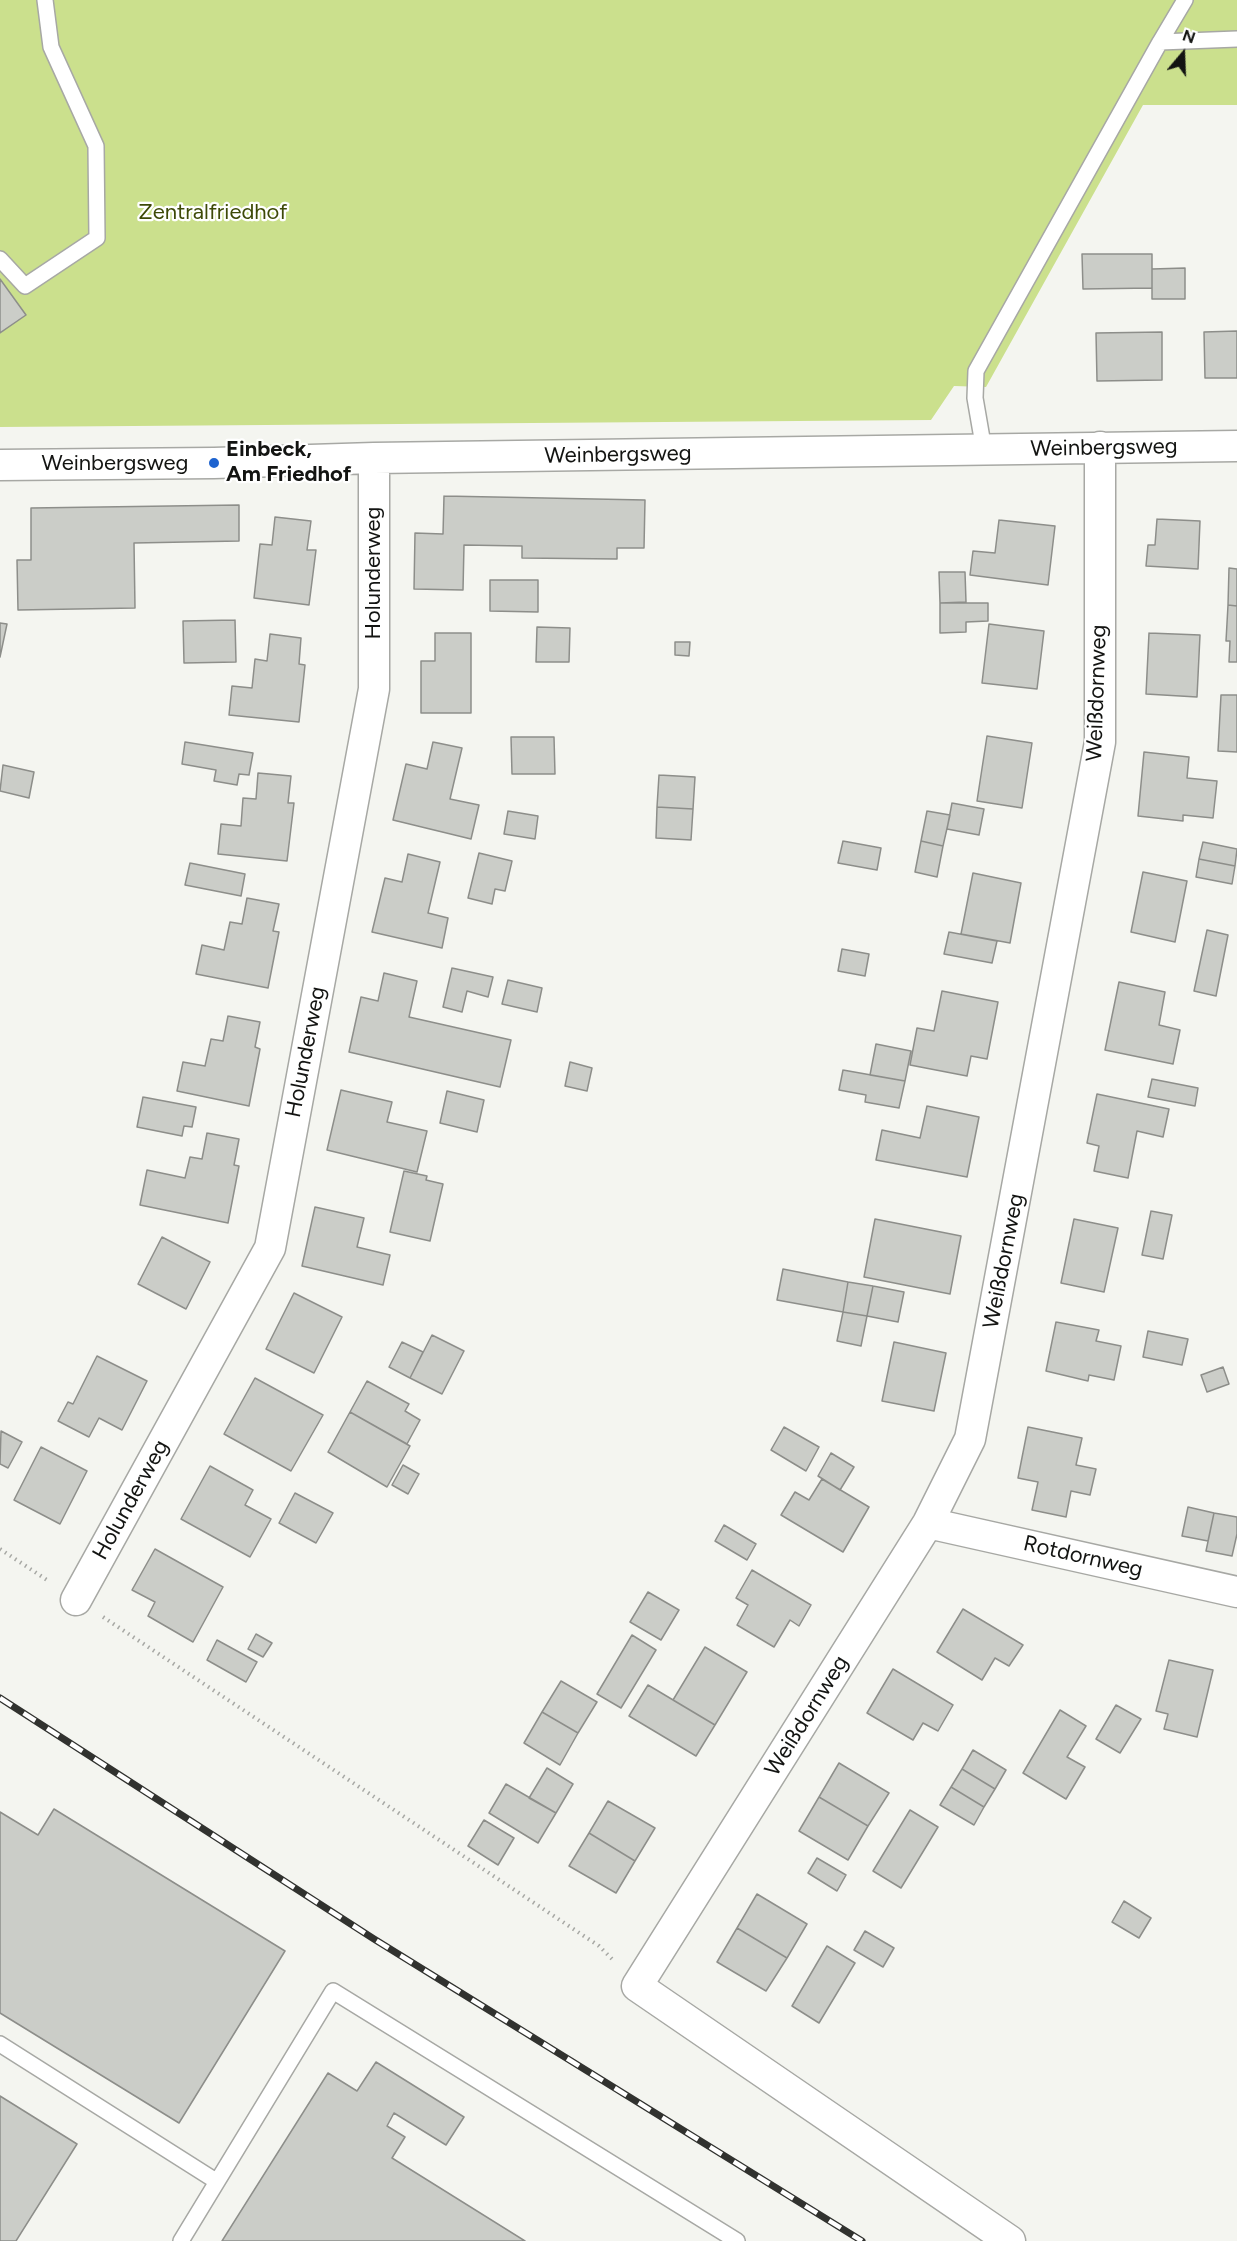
<!DOCTYPE html>
<html>
<head>
<meta charset="utf-8">
<style>
	body { margin:0 }
	#map { position:relative; width:1237px; height:2241px; overflow:hidden; background:#f4f5f0; font-family:Figtree,sans-serif }
	canvas { display:block }
	.north { position:absolute; left:1153px; top:24px; width:60px; height:60px; -webkit-text-stroke:4px #fff; paint-order:stroke; rotate:19deg; font-size:16px; font-weight:700; line-height:24px; text-align:center; color:#131412 }
	.north::after { content:''; display:block; margin:auto; width:21px; height:27px; background:#131412; clip-path:polygon(50% 0,100% 100%,50% 72%,0 100%) }
</style>
</head>
<body>
<div id="map">
<canvas width="1237" height="2241"></canvas>
<div class="north">N</div>
</div>
<script>
const context = document.querySelector('canvas').getContext('2d');
context.lineJoin = 'round';
function fill(path, color) {
  context.fillStyle = color;
  context.fill(path, 'evenodd');
}
function poly(rows) {
  const path = new Path2D();
  for (const r of rows) {
    path.moveTo(r[0], r[1]);
    for (let i = 2; i < r.length; i += 2) path.lineTo(r[i], r[i + 1]);
  }
  return path;
}
function strokePath(path, color, width, dash) {
  context.strokeStyle = color;
  context.lineWidth = width;
  context.lineCap = dash ? 'butt' : 'round';
  context.setLineDash(dash || []);
  context.stroke(path);
}
function write(font, color, halo, rows, align = 'center') {
  context.font = font + ' Figtree,sans-serif';
  context.lineWidth = 4.5;
  context.setLineDash([]);
  context.textBaseline = 'middle';
  context.strokeStyle = halo;
  context.fillStyle = color;
  for (const [text, x, y, turn = 0] of rows) {
    context.save();
    context.translate(x, y);
    context.rotate((+turn || 0) * Math.PI / 180);
    context.textAlign = isNaN(turn) ? turn : align;
    if (halo) context.strokeText(text, 0, 0);
    context.fillText(text, 0, 0);
    context.restore();
  }
}
fill(poly([
	[0,0,1237,0,1237,105,1143,105,986,387,954,386,931,420,0,427]
]), '#cbe08d');
const building = poly([
	[1082,254,1152,254,1152,288,1083,289,1082,254],
	[1185,268,1185,299,1152,299,1152,269,1185,268],
	[0,279,26,315,0,333,0,279],
	[1237,331,1237,378,1205,378,1204,332,1237,331],
	[1162,332,1162,380,1097,381,1096,333,1162,332],
	[444,496,645,500,644,548,617,548,617,559,522,558,522,546,464,545,463,590,414,589,415,533,443,534,444,496],
	[239,505,239,541,134,543,135,608,18,610,17,560,31,560,31,508,239,505],
	[275,517,311,521,307,550,316,550,309,605,254,598,260,544,272,545,275,517],
	[1157,519,1200,521,1198,569,1146,566,1148,545,1155,545,1157,519],
	[999,520,1055,526,1048,585,970,575,973,551,995,553,999,520],
	[1229,568,1237,569,1237,606,1228,605,1229,568],
	[939,572,965,572,966,602,940,603,939,572],
	[490,580,538,580,538,612,490,611,490,580],
	[940,603,988,603,988,621,966,622,966,632,940,633,940,603],
	[1228,605,1237,606,1237,662,1229,662,1230,641,1226,641,1228,605],
	[235,620,236,662,184,663,183,621,235,620],
	[0,623,7,624,0,657,0,623],
	[989,624,1044,631,1037,689,982,683,989,624],
	[537,627,570,628,569,662,536,662,537,627],
	[435,633,471,633,471,713,421,713,421,661,435,661,435,633],
	[1149,633,1200,635,1197,697,1146,694,1149,633],
	[270,634,301,638,299,664,305,665,299,722,229,715,232,686,252,688,255,659,267,661,270,634],
	[675,642,690,642,689,656,675,655,675,642],
	[1221,695,1237,695,1237,752,1218,751,1221,695],
	[987,736,1032,743,1022,808,977,801,987,736],
	[511,737,554,737,555,774,512,774,511,737],
	[185,742,253,753,249,775,239,774,237,785,214,781,216,770,182,764,185,742],
	[433,742,462,748,450,799,479,805,471,839,393,820,406,764,427,769,433,742],
	[1144,752,1189,757,1187,778,1217,781,1213,818,1183,815,1183,821,1138,816,1144,752],
	[3,765,34,772,29,798,0,791,3,765],
	[258,773,291,776,288,803,294,803,287,861,218,854,221,824,241,826,243,798,256,799,258,773],
	[659,775,695,777,693,809,657,807,659,775],
	[952,803,984,809,979,835,947,829,952,803],
	[657,807,693,809,691,840,656,838,657,807],
	[508,811,538,816,535,839,504,834,508,811],
	[927,811,950,815,943,846,921,841,927,811],
	[843,841,881,848,877,870,838,863,843,841],
	[921,841,943,846,937,877,915,872,921,841],
	[1203,842,1237,849,1235,866,1199,859,1203,842],
	[479,853,512,861,505,891,495,889,492,904,468,898,479,853],
	[408,854,440,862,428,913,448,918,442,948,372,932,385,878,402,882,408,854],
	[1199,859,1235,866,1232,884,1196,877,1199,859],
	[190,863,245,874,241,896,185,885,190,863],
	[1143,872,1187,881,1175,942,1131,932,1143,872],
	[973,873,1021,883,1010,943,961,934,973,873],
	[247,898,279,904,273,931,279,932,268,988,196,974,202,945,224,950,230,922,242,924,247,898],
	[1207,930,1228,935,1216,996,1194,991,1207,930],
	[949,932,997,941,992,963,944,954,949,932],
	[842,949,869,954,865,976,838,971,842,949],
	[452,968,493,977,488,997,467,991,462,1012,443,1007,452,968],
	[384,973,417,981,409,1017,511,1040,500,1087,349,1052,361,997,378,1001,384,973],
	[508,980,542,988,537,1012,502,1004,508,980],
	[1119,982,1165,992,1159,1025,1180,1030,1173,1064,1105,1050,1119,982],
	[942,991,998,1002,987,1059,971,1056,967,1076,910,1065,917,1028,934,1031,942,991],
	[228,1016,260,1022,255,1047,260,1049,249,1106,177,1091,183,1062,205,1066,211,1039,223,1041,228,1016],
	[876,1044,911,1051,905,1081,870,1075,876,1044],
	[570,1062,592,1068,587,1091,565,1086,570,1062],
	[843,1070,905,1081,899,1108,865,1102,866,1095,839,1090,843,1070],
	[1152,1079,1198,1088,1195,1106,1148,1097,1152,1079],
	[341,1090,392,1102,387,1122,427,1131,417,1172,327,1150,341,1090],
	[447,1091,484,1100,477,1132,440,1123,447,1091],
	[1097,1094,1169,1109,1163,1137,1137,1131,1128,1178,1094,1171,1099,1146,1087,1143,1097,1094],
	[143,1097,196,1107,192,1127,184,1126,182,1136,137,1127,143,1097],
	[927,1106,979,1117,967,1177,876,1160,882,1130,920,1138,927,1106],
	[207,1133,239,1139,234,1165,239,1166,228,1223,140,1205,147,1170,185,1178,190,1157,202,1159,207,1133],
	[404,1171,427,1176,426,1180,443,1184,430,1241,390,1232,404,1171],
	[315,1207,364,1218,357,1247,390,1255,383,1285,302,1266,315,1207],
	[1151,1211,1172,1215,1163,1259,1142,1255,1151,1211],
	[875,1219,961,1236,950,1294,864,1277,875,1219],
	[1074,1219,1118,1228,1104,1292,1061,1283,1074,1219],
	[162,1237,210,1262,186,1309,138,1284,162,1237],
	[783,1269,848,1282,843,1312,777,1300,783,1269],
	[848,1282,873,1286,867,1316,843,1312,848,1282],
	[873,1286,904,1292,898,1322,867,1316,873,1286],
	[294,1293,342,1317,314,1373,266,1349,294,1293],
	[843,1312,867,1316,861,1346,837,1341,843,1312],
	[1056,1322,1099,1330,1096,1341,1121,1346,1114,1380,1089,1375,1088,1381,1046,1371,1056,1322],
	[1148,1331,1188,1339,1182,1365,1143,1357,1148,1331],
	[432,1335,464,1351,442,1394,410,1378,432,1335],
	[402,1342,423,1352,410,1378,389,1367,402,1342],
	[894,1342,946,1353,934,1411,882,1401,894,1342],
	[97,1356,147,1381,122,1430,99,1418,89,1437,58,1421,68,1402,73,1404,97,1356],
	[1223,1367,1229,1384,1207,1392,1201,1375,1223,1367],
	[255,1378,323,1415,291,1471,224,1434,255,1378],
	[367,1381,409,1404,405,1411,420,1420,407,1444,350,1412,367,1381],
	[350,1412,410,1446,387,1487,328,1452,350,1412],
	[784,1427,819,1447,806,1471,771,1450,784,1427],
	[1028,1427,1082,1438,1076,1465,1096,1469,1090,1495,1071,1491,1066,1517,1032,1510,1038,1482,1018,1478,1028,1427],
	[1,1431,22,1442,8,1468,0,1464,1,1431],
	[41,1447,87,1471,60,1524,14,1500,41,1447],
	[831,1453,854,1467,840,1490,818,1476,831,1453],
	[403,1465,419,1474,408,1494,392,1485,403,1465],
	[210,1466,253,1490,245,1505,271,1519,250,1557,181,1519,210,1466],
	[822,1479,869,1507,843,1552,781,1515,795,1492,809,1500,822,1479],
	[295,1493,333,1513,316,1543,279,1523,295,1493],
	[1188,1507,1214,1513,1208,1541,1182,1536,1188,1507],
	[1214,1513,1237,1517,1237,1534,1232,1556,1206,1551,1214,1513],
	[724,1525,756,1544,747,1560,715,1541,724,1525],
	[155,1549,223,1587,193,1642,148,1616,155,1602,132,1590,155,1549],
	[752,1570,811,1605,799,1626,790,1620,774,1647,737,1625,748,1605,736,1598,752,1570],
	[648,1592,679,1610,661,1640,630,1622,648,1592],
	[963,1609,1023,1645,1009,1666,995,1658,982,1680,937,1652,963,1609],
	[256,1634,272,1643,263,1657,248,1649,256,1634],
	[632,1635,656,1650,621,1708,597,1694,632,1635],
	[217,1640,257,1662,246,1682,207,1660,217,1640],
	[705,1647,747,1672,715,1725,673,1700,705,1647],
	[1169,1660,1213,1670,1197,1737,1164,1729,1168,1714,1156,1711,1169,1660],
	[893,1669,953,1705,938,1731,923,1723,913,1740,867,1713,893,1669],
	[561,1681,597,1702,578,1733,542,1712,561,1681],
	[648,1685,715,1725,696,1756,629,1716,648,1685],
	[1116,1705,1141,1719,1120,1753,1096,1739,1116,1705],
	[1060,1710,1086,1726,1067,1757,1085,1767,1066,1799,1023,1773,1060,1710],
	[542,1712,578,1733,560,1765,524,1743,542,1712],
	[973,1750,1006,1770,995,1789,962,1769,973,1750],
	[839,1763,889,1793,868,1826,819,1797,839,1763],
	[547,1768,573,1784,556,1813,529,1798,547,1768],
	[962,1769,995,1789,984,1807,951,1787,962,1769],
	[506,1784,556,1813,538,1843,489,1813,506,1784],
	[951,1787,984,1807,974,1825,940,1805,951,1787],
	[819,1797,868,1826,848,1860,799,1831,819,1797],
	[608,1801,655,1828,635,1861,589,1833,608,1801],
	[54,1809,285,1951,179,2123,0,2013,0,1812,38,1835,54,1809],
	[910,1810,938,1827,901,1888,873,1871,910,1810],
	[484,1820,514,1838,498,1865,468,1846,484,1820],
	[589,1833,635,1861,616,1893,569,1866,589,1833],
	[817,1858,846,1875,837,1891,808,1873,817,1858],
	[757,1894,807,1924,787,1958,737,1928,757,1894],
	[1124,1901,1151,1918,1139,1938,1112,1922,1124,1901],
	[737,1928,787,1958,766,1991,717,1962,737,1928],
	[865,1931,894,1948,883,1967,854,1950,865,1931],
	[827,1946,855,1963,819,2023,792,2006,827,1946],
	[376,2062,464,2117,446,2145,394,2113,387,2126,405,2137,392,2158,525,2241,222,2241,328,2073,357,2091,376,2062],
	[0,2096,77,2144,16,2241,0,2241,0,2096]
]);
fill(building, '#cbcdc8');
strokePath(building, '#8d8e8a', 1.5);
const lane = poly([
	[1160,42,1185,0],
	[0,259,25,286,97,238,96,146,51,47,45,0],
	[984,450,975,398,976,371,1160,42,1237,39],
	[0,2044,216,2181],
	[181,2241,333,1991,737,2241]
]);
const street = poly([
	[0,465,214,463,374,458,1237,446],
	[928,1523,1237,1592],
	[76,1600,270,1248,374,689,374,458],
	[1010,2241,637,1986,928,1523,970,1439,1100,742,1100,447]
]);
strokePath(lane, '#a7a8a4', 18);
strokePath(street, '#a7a8a4', 33);
strokePath(poly([
	[0,1549,47,1580],
	[103,1617,599,1946,612,1959]
]), '#a7a8a4', 4, [1.5, 4.5]);
strokePath(lane, '#fff', 15);
strokePath(street, '#fff', 30);
const rail = poly([
	[0,1698,374,1939,862,2241]
]);
strokePath(rail, '#31322f', 7);
strokePath(rail, '#fff', 4.5, [14]);
for (const [x, y, r, color] of [
	[214,463,6,"#1e63cf"]
]) {
  const dot = new Path2D();
  dot.arc(x, y, r, 0, 2 * Math.PI);
  context.fillStyle = color;
  context.fill(dot);
  strokePath(dot, '#fff', 2);
}
write('22px', '#3d4907', '#fff', [
	["Zentralfriedhof",213,213]
]);
write('22px', '#131412', '#fff', [
	["Weinbergsweg",1104,448,-1],
	["Weinbergsweg",618,455,-1],
	["Weinbergsweg",115,464],
	["Holunderweg",374,573,-90],
	["Weißdornweg",1097,693,-88],
	["Holunderweg",306,1052,-79],
	["Weißdornweg",1004,1261,-79],
	["Holunderweg",131,1500,-61],
	["Rotdornweg",1083,1557,13],
	["Weißdornweg",807,1716,-58]
]);
write('bold 22px', '#131412', '#fff', [
	["Einbeck,",226,450],
	["Am Friedhof",226,475]
], 'left');
</script>
</body>
</html>
